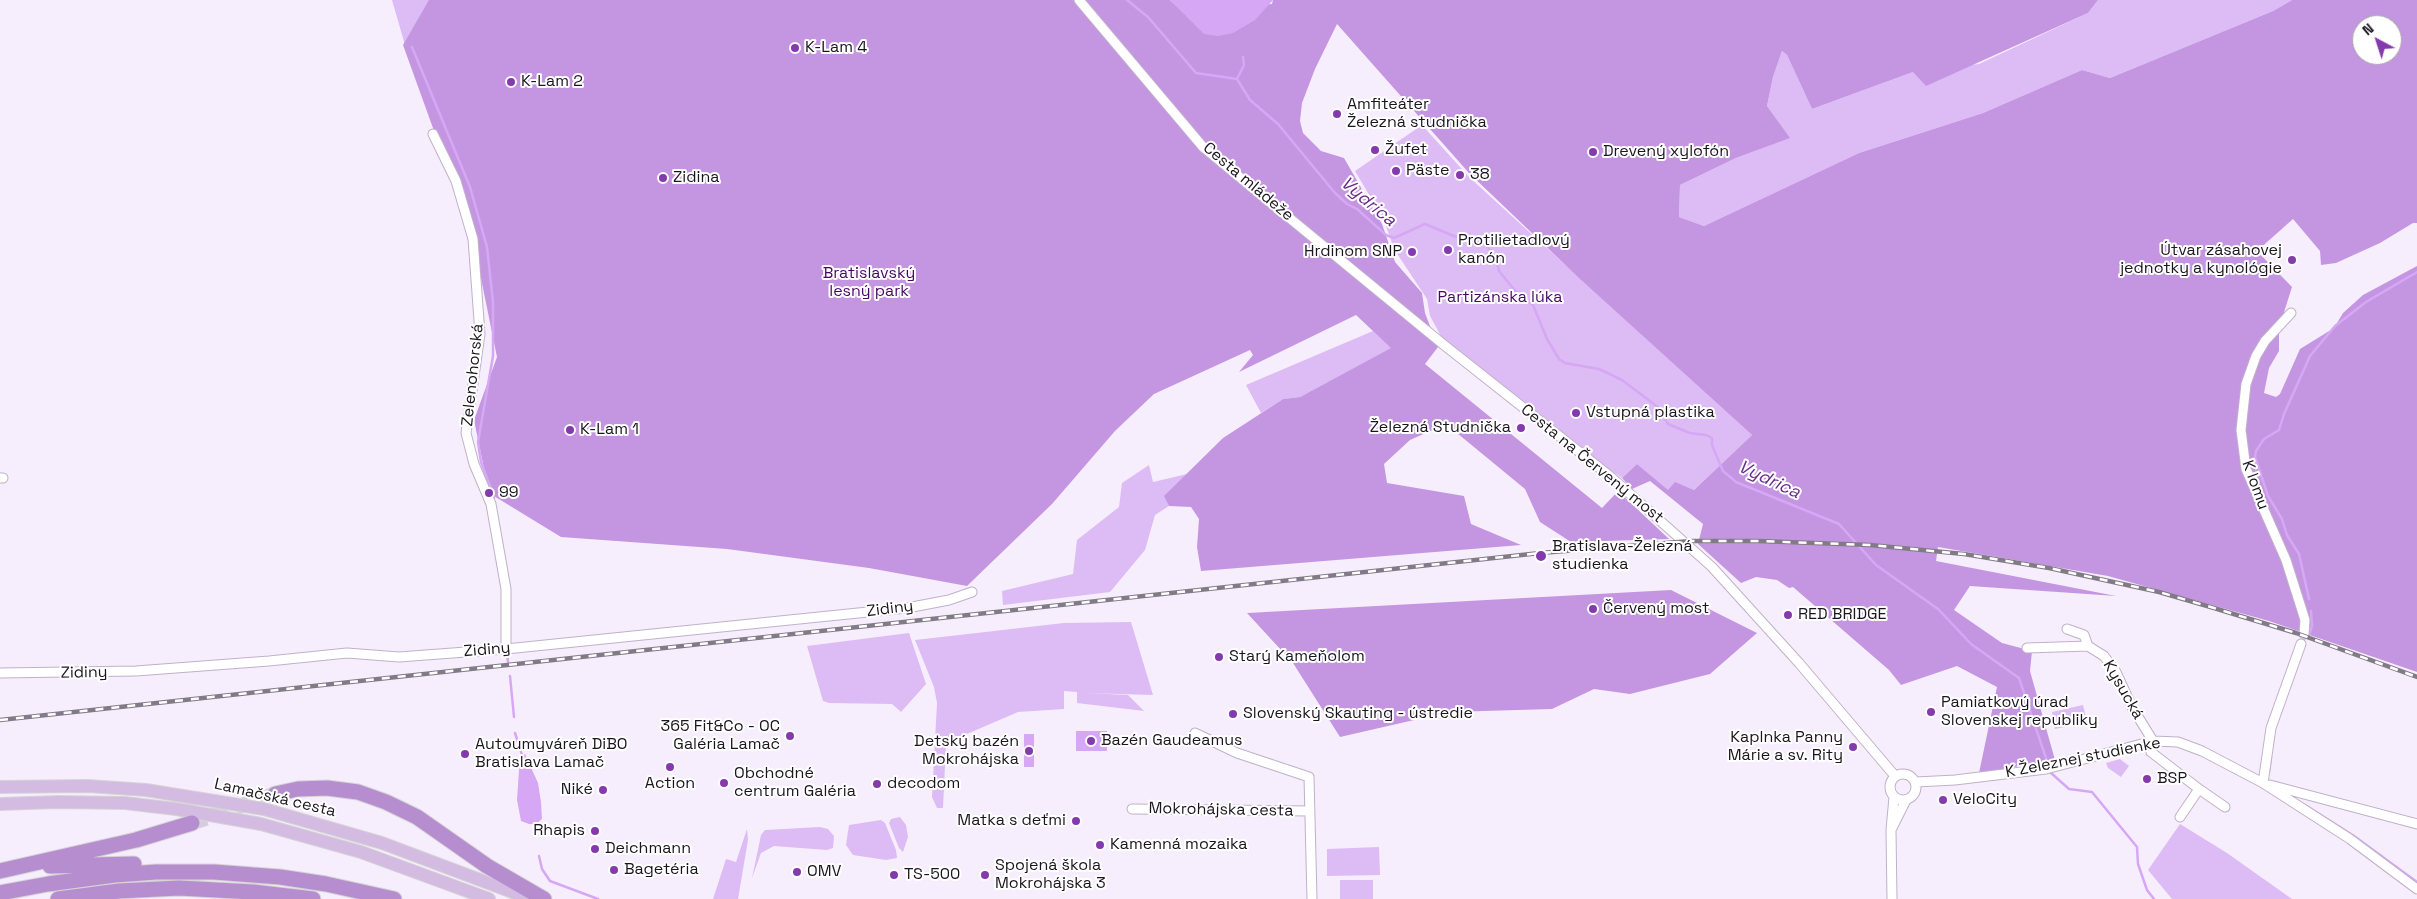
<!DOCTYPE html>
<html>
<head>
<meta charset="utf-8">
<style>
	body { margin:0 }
	#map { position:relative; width:2417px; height:899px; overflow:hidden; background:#f7eefd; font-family:"Space Grotesk",sans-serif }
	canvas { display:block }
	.north { position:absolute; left:2352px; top:15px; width:50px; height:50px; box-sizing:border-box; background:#fff; border:1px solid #a3a1a5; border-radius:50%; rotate:320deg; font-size:14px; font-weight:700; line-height:20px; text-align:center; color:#1a151e }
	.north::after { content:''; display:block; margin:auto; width:18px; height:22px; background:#843aac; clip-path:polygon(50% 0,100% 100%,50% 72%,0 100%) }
</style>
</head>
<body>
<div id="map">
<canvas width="2417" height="899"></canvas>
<div class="north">N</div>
</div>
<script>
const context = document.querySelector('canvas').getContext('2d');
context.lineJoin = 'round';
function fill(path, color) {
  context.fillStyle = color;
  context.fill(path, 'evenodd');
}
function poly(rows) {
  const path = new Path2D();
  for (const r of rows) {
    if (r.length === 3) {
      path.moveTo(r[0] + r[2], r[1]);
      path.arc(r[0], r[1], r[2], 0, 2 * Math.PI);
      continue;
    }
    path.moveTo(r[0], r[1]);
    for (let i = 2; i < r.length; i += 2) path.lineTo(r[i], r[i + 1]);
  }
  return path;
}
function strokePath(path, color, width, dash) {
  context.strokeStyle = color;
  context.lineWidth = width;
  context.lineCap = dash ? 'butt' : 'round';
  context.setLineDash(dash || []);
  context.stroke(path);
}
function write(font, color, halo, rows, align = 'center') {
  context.font = font + ' "Space Grotesk",sans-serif';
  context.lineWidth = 4;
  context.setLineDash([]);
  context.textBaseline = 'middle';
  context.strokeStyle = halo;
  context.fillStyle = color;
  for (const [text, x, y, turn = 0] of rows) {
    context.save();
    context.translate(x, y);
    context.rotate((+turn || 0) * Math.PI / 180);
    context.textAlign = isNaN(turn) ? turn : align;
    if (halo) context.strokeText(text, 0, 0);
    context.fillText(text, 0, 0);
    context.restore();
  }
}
fill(poly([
	[392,0,460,0,407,52],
	[2098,0,2292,0,2273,11,2110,78,2082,70,1983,113,1859,153,1704,226,1679,217,1680,185,1736,158,1789,138,1767,106,1773,77,1782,51,1787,55,1812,109,1913,72,1979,64,2088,13],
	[1422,125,1469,177,1752,435,1694,490,1675,483,1668,491,1637,464,1622,478,1592,458,1442,338,1430,316,1427,299,1394,249,1384,220,1355,171],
	[1373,331,1392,348,1300,397,1283,399,1261,413,1246,385],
	[1149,465,1153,482,1187,474,1165,496,1169,506,1155,515,1145,550,1110,592,1003,605,1002,591,1073,574,1077,540,1119,507,1122,483],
	[1131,622,1153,695,1085,693,1128,695,1144,711,1077,703,1077,692,1064,691,1064,709,1018,712,946,743,943,808,937,808,932,797,937,703,934,687,915,640,1064,623],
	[909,633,926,684,901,712,892,704,829,703,823,701,807,646],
	[2083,705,2087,722,2055,729,2052,712],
	[2120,759,2129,766,2121,777,2108,768,2106,763],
	[900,817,906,825,908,837,903,852,899,848,889,823,891,819],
	[881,820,885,823,896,850,897,858,886,860,853,855,846,845,849,825],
	[2180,824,2227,853,2292,899,2172,899,2148,870],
	[820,827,828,829,834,836,833,848,827,850,774,846,761,853,752,878,761,835,765,830],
	[747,829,748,840,738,899,713,899,726,859,736,862],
	[1379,847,1380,875,1327,876,1327,849],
	[1340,880,1373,880,1373,899,1340,899]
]), '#ddbbf4');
fill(poly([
	[429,0,1170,0,1183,12,1272,4,1273,0,2098,0,2088,13,1926,86,1913,72,1812,109,1787,55,1782,51,1773,77,1767,106,1790,138,1736,158,1680,185,1679,217,1704,226,1859,153,1983,113,2082,70,2110,78,2273,11,2292,0,2417,0,2417,223,2413,223,2380,243,2336,263,2321,265,2320,251,2293,219,2257,251,2292,287,2279,328,2279,351,2269,368,2264,393,2276,397,2280,394,2300,349,2334,328,2343,313,2363,295,2417,266,2417,672,2269,621,2108,576,1938,547,1936,561,2116,596,1970,586,1954,610,2002,643,2032,651,2030,671,2055,760,1979,773,1997,687,1957,666,1901,685,1889,670,1793,587,1789,588,1777,580,1756,577,1741,583,1698,544,1703,524,1650,481,1632,489,1622,478,1637,464,1668,490,1675,482,1694,490,1752,435,1579,278,1469,173,1337,24,1315,69,1302,103,1300,121,1303,133,1321,151,1344,158,1382,224,1395,262,1422,293,1425,313,1438,347,1425,364,1602,508,1618,491,1669,539,1571,542,1540,522,1525,489,1446,424,1410,440,1384,464,1387,483,1464,496,1471,524,1521,545,1201,571,1197,547,1199,519,1191,507,1169,506,1164,496,1223,438,1283,399,1300,397,1391,348,1356,315,1239,372,1253,355,1250,350,1154,394,1115,431,1052,504,967,586,869,568,727,549,561,537,489,493,474,420,497,357,473,239,403,45],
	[2362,25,2392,25,2392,55,2362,55],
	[1671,590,1757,633,1710,674,1630,694,1594,689,1552,709,1449,712,1340,737,1293,663,1247,613]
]), '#c496e2');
fill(poly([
	[1170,0,1273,0,1255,20,1233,33,1218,36,1204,34],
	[1076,731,1107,731,1107,751,1076,751],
	[1024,734,1034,734,1034,767,1024,767],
	[525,754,538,783,541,802,542,819,536,824,529,824,521,821,517,800,520,755]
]), '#d6a7f4');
strokePath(poly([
	[1127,0,1148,17,1196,73,1237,79,1250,100,1278,124,1335,193,1347,204,1357,209,1386,235,1394,238,1425,224,1456,237,1467,235,1477,239,1487,246,1496,258,1499,271,1517,293,1533,305,1547,339,1559,359,1565,363,1599,369,1622,380,1659,408,1668,424,1690,433,1706,435,1712,438,1712,445,1723,471,1736,482,1839,524,1876,565,1938,609,1971,644,2019,678,2051,773,2069,789,2092,792,2137,847,2138,864,2147,890,2154,899],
	[412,47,470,187,487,247,493,302,493,356,478,442,481,462,494,497],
	[1237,79,1244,65,1243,57],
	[2309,599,2299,554,2287,535,2282,519,2268,496,2255,457,2256,451,2264,439,2279,430,2284,414,2310,356,2335,326,2366,302,2417,272],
	[2309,635,2312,626,2311,611],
	[507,652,508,662],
	[510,676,514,717],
	[515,733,522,755],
	[2269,772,2271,757],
	[2305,805,2354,836,2417,882],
	[539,856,542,869,550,881,598,899]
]), '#d6a7f4', 2.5);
strokePath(poly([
	[192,823,275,794]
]), '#d6cddc', 15, [15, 8]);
const street = poly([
	[1079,0,1203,147,1444,345,1611,477,1712,567,1799,663,1895,776],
	[433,134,456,181,473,239,480,334,466,433,474,464,491,504,506,589,506,649],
	[2291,313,2265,341,2256,356,2246,384,2241,430,2246,469,2286,560,2305,620,2304,634],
	[0,478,3,478],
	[2067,629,2084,635,2088,646],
	[2027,648,2088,646,2104,656,2116,672,2132,707,2153,741,2151,752,2199,789,2180,817],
	[0,673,136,671,269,661,347,653,399,657,506,649,907,608,949,600,972,592],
	[1195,733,1237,753,1309,777,1312,899],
	[1903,787,13],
	[1916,782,1955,780,2046,769,2153,741,2178,742,2202,751,2263,783,2350,839,2417,889],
	[2263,783,2271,728,2301,644],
	[2270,785,2417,824],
	[2199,789,2225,807],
	[1132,809,1310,811],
	[1892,828,1906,800],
	[1892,899,1891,830,1894,797]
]);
const primary = poly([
	[0,787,88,786,146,790,264,809,382,843,531,899],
	[0,804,58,802,125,803,176,809,261,824,361,852,489,899]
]);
const highway = poly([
	[275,794,298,789,327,788,358,792,386,802,417,817,487,866,544,899],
	[50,866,134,864],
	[0,871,136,840,192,823],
	[0,893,48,884,115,875,156,872,214,872,280,877,326,884,394,899],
	[58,899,119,891,179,888,253,892,313,899]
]);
strokePath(street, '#c0b1c9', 11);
strokePath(primary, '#d6d5d6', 14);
strokePath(highway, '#d6d5d6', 17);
strokePath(street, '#fff', 9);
strokePath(primary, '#d3bbe2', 12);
strokePath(highway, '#b68ecf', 15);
const rail = poly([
	[0,720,1540,553,1691,541,1758,541,1870,545,1964,554,2049,568,2159,592,2214,608,2296,633,2417,677]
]);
strokePath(rail, '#827b87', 4.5);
strokePath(rail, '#fff', 2.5, [8]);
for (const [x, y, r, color] of [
	[795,48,5,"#843aac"],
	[511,82,5,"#843aac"],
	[1337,114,5,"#843aac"],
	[1375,150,5,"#843aac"],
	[1593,152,5,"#843aac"],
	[1396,171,5,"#843aac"],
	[1460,175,5,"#843aac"],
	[663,178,5,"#843aac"],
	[1448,250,5,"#843aac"],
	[1412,252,5,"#843aac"],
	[2292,260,5,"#843aac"],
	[1576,413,5,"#843aac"],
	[1521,428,5,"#843aac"],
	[570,430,5,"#843aac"],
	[489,493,5,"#843aac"],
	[1541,556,6,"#843aac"],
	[1593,609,5,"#843aac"],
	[1788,615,5,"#843aac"],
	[1219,657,5,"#843aac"],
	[1931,712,5,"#843aac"],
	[1233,714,5,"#843aac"],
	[790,736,5,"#843aac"],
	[1091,741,5,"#843aac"],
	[1853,747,5,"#843aac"],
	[1029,751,5,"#843aac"],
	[465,754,5,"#843aac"],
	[670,767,5,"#843aac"],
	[2147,779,5,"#843aac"],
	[724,783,5,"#843aac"],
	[877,784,5,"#843aac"],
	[603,790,5,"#843aac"],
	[1943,800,5,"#843aac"],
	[1076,821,5,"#843aac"],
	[595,831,5,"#843aac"],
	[1100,845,5,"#843aac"],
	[595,849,5,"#843aac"],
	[614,870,5,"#843aac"],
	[797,872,5,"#843aac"],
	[894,875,5,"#843aac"],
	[985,875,5,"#843aac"]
]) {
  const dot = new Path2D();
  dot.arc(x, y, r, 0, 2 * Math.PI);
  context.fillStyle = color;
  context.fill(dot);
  strokePath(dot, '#fff', 2);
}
write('16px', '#1a151e', '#fff', [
	["K-Lam 4",805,48],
	["K-Lam 2",521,82],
	["Amfiteáter",1347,105],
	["Železná studnička",1347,123],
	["Žufet",1385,150],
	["Drevený xylofón",1603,152],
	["Päste",1406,171],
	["38",1470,175],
	["Zidina",673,178],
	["Protilietadlový",1458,241],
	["kanón",1458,259],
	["Útvar zásahovej",2282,251,"right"],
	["jednotky a kynológie",2282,269,"right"],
	["Hrdinom SNP",1402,252,"right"],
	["Vstupná plastika",1586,413],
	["Železná Studnička",1511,428,"right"],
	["K-Lam 1",580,430],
	["99",499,493],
	["Bratislava-Železná",1552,547],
	["studienka",1552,565],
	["Červený most",1603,609],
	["RED BRIDGE",1798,615],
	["Starý Kameňolom",1229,657],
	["Pamiatkový úrad",1941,703],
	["Slovenskej republiky",1941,721],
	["Slovenský Skauting - ústredie",1243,714],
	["365 Fit&Co - OC",780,727,"right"],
	["Galéria Lamač",780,745,"right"],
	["Kaplnka Panny",1843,738,"right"],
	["Márie a sv. Rity",1843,756,"right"],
	["Bazén Gaudeamus",1101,741],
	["Detský bazén",1019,742,"right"],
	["Mokrohájska",1019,760,"right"],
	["Autoumyváreň DiBO",475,745],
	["Bratislava Lamač",475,763],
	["Obchodné",734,774],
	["centrum Galéria",734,792],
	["BSP",2157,779],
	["Action",670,784,"center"],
	["decodom",887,784],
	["Niké",593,790,"right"],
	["VeloCity",1953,800],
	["Matka s deťmi",1066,821,"right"],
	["Rhapis",585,831,"right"],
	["Kamenná mozaika",1110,845],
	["Deichmann",605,849],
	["Spojená škola",995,866],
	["Mokrohájska 3",995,884],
	["Bagetéria",624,870],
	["OMV",807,872],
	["TS-500",904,875]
], 'left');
write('16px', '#1a151e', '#fff', [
	["Cesta mládeže",1248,182,40],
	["Zelenohorská",473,375,-84],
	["Cesta na Červený most",1592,464,39],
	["K lomu",2255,485,70],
	["Zidiny",890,609,-7],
	["Zidiny",487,650,-5],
	["Zidiny",84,673,-1],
	["Kysucká",2123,690,60],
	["K Železnej studienke",2083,758,-11],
	["Lamačská cesta",275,798,13],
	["Mokrohájska cesta",1221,810,1]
]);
write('16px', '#480765', '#fff', [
	["Bratislavský",869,274],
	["lesný park",869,292],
	["Partizánska lúka",1500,298]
]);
write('italic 18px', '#682e87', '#fff', [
	["Vydrica",1368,202,40],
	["Vydrica",1769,480,25]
]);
</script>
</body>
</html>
